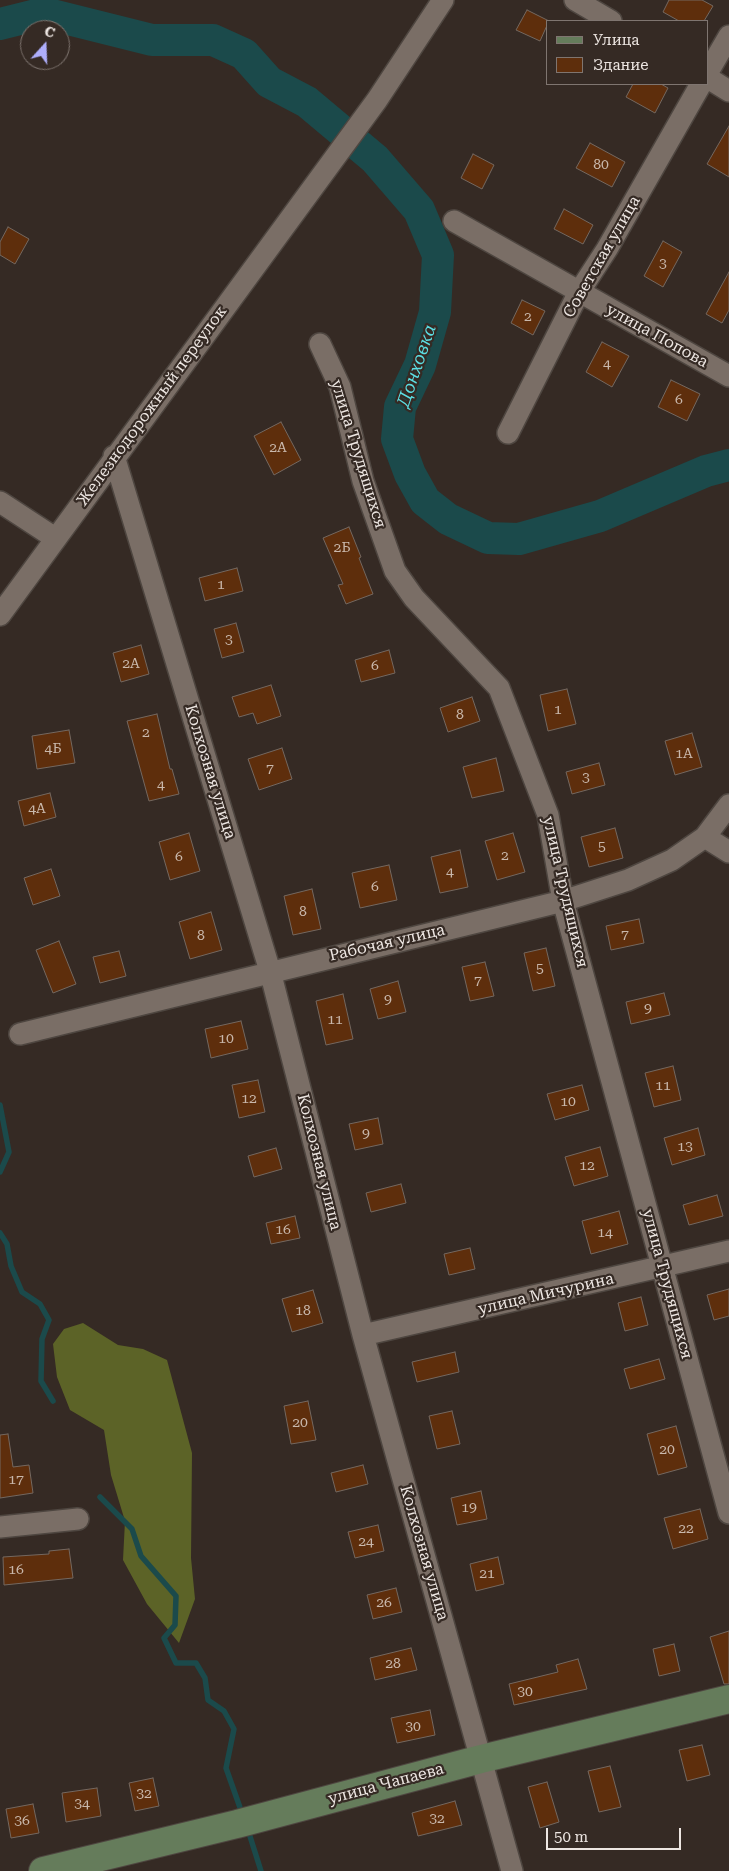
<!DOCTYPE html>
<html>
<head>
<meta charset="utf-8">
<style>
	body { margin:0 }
	#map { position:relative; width:729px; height:1871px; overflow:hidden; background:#352a24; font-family:"Roboto Serif",serif }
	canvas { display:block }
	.legend { position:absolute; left:546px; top:20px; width:162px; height:65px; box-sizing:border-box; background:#352a24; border:1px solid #7f7570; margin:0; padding:6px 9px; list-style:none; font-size:15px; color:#ede6e2 }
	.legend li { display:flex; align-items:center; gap:10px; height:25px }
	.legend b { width:25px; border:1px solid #7f7570 }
	.north { position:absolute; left:20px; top:20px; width:50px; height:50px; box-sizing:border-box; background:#352a24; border:1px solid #7f7570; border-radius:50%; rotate:20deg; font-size:14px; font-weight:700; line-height:20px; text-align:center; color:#ede6e2 }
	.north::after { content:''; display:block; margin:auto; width:18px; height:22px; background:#aeaefb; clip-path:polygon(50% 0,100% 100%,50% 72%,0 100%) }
	.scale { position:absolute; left:546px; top:1828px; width:135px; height:22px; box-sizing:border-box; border:2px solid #ede6e2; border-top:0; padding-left:6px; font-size:15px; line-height:18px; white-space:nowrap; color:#ede6e2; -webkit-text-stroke:4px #352a24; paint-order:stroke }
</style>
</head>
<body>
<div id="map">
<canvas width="729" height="1871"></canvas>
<ul class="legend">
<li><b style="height:6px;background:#657c5b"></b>Улица</li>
<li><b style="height:14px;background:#5e2e0c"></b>Здание</li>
</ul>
<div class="north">С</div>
<div class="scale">50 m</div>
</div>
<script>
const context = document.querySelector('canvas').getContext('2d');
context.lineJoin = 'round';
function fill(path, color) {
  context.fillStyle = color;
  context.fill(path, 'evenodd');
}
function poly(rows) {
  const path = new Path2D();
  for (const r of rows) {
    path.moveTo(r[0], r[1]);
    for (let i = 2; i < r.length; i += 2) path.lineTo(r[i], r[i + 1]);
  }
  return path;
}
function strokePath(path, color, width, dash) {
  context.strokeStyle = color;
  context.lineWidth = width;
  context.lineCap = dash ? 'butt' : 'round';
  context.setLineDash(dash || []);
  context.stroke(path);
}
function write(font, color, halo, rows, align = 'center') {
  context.font = font + ' "Roboto Serif",serif';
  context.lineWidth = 4.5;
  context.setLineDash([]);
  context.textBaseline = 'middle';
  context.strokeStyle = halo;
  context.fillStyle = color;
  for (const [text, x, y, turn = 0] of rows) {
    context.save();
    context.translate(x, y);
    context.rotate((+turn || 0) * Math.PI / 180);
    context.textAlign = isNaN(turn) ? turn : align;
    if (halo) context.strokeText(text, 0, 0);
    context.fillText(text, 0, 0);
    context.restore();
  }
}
fill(poly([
	[83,1323,118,1345,143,1349,167,1360,192,1453,191,1558,195,1599,179,1643,147,1604,123,1560,125,1521,111,1475,104,1430,70,1410,57,1377,53,1344,64,1329]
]), '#5c6327');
strokePath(poly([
	[0,1105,9,1152,0,1172],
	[0,1233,7,1244,11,1266,22,1292,40,1304,49,1320,42,1339,41,1381,53,1401],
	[100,1497,132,1529,141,1556,176,1596,175,1625,164,1638,176,1663,196,1663,205,1678,208,1700,224,1711,234,1729,226,1768,243,1816],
	[248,1830,261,1871]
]), '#1b4a4b', 5.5);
strokePath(poly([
	[0,24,44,13,152,40,213,40,244,54,269,82,307,102,375,159,419,210,438,255,435,312,420,365,400,407,397,439,410,474,425,501,448,519,488,538,519,539,600,516,706,471,729,465]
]), '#1b4a4b', 32);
const building = poly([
	[669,0,702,0,713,6,704,21,679,21,663,12,669,0],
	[527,10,549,21,540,41,516,30,527,10],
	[633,84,661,84,668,88,655,113,626,97,633,84],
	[729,126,729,177,707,164,729,126],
	[590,143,625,162,612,187,576,168,590,143],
	[473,154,494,165,482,189,461,178,473,154],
	[564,209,593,225,583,244,554,229,564,209],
	[8,227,29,239,15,264,0,255,0,242,8,227],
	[663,241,682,252,663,287,644,276,663,241],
	[729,272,729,310,722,323,706,314,729,272],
	[522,300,545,311,533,335,511,323,522,300],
	[602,342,629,356,612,387,586,372,602,342],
	[671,380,700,394,687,421,658,407,671,380],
	[281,422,301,460,274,475,254,436,281,422],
	[349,527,361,557,359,558,373,594,346,604,338,585,343,584,323,538,349,527],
	[237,568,243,591,205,601,199,578,237,568],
	[236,623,244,652,222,658,214,629,236,623],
	[141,645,149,674,121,682,113,653,141,645],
	[389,650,395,673,361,682,355,660,389,650],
	[271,685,281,716,257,724,253,713,239,717,232,697,271,685],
	[567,689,576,724,548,731,540,695,567,689],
	[472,697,480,721,448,732,440,708,472,697],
	[157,714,170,769,172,769,179,794,149,801,127,721,157,714],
	[69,730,75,763,37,769,32,736,69,730],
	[692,733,702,767,675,775,665,741,692,733],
	[282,748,292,779,259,790,248,759,282,748],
	[496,758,504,791,472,798,463,767,496,758],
	[599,763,605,785,572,794,566,772,599,763],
	[50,793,56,817,24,826,18,801,50,793],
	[615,828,623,858,589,867,581,837,615,828],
	[189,833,200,871,170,880,159,842,189,833],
	[513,833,525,872,497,880,485,841,513,833],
	[460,850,468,887,440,893,431,857,460,850],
	[389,865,397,900,360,908,352,873,389,865],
	[51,869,60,896,33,905,24,878,51,869],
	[312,889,321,929,293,935,284,896,312,889],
	[211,912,222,950,190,959,179,922,211,912],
	[639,919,644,943,611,950,606,926,639,919],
	[59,941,76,984,53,993,36,950,59,941],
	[546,948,555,986,533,991,524,953,546,948],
	[119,951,126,976,100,983,93,957,119,951],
	[485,962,494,996,470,1001,462,967,485,962],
	[398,981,406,1012,378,1019,370,989,398,981],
	[664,993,670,1015,631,1024,626,1002,664,993],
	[343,994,353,1039,326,1045,316,1001,343,994],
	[241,1021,248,1049,211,1058,205,1029,241,1021],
	[673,1066,681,1100,654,1107,645,1073,673,1066],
	[258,1080,265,1112,239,1118,232,1085,258,1080],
	[582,1085,589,1110,555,1120,547,1094,582,1085],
	[378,1118,383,1144,355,1150,349,1124,378,1118],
	[698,1128,705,1155,672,1165,664,1138,698,1128],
	[600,1147,608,1176,574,1186,565,1157,600,1147],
	[276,1148,282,1169,254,1177,248,1156,276,1148],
	[401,1184,406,1203,371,1212,366,1193,401,1184],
	[717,1195,723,1216,689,1225,683,1205,717,1195],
	[619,1211,628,1244,591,1254,582,1221,619,1211],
	[295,1216,300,1238,271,1244,266,1223,295,1216],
	[470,1248,475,1269,449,1275,444,1254,470,1248],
	[729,1289,729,1316,714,1320,707,1295,729,1289],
	[313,1290,323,1323,292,1332,282,1299,313,1290],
	[641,1297,648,1325,625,1331,618,1303,641,1297],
	[455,1352,459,1372,417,1382,412,1362,455,1352],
	[659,1359,665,1379,630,1389,624,1369,659,1359],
	[308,1401,316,1440,291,1444,284,1406,308,1401],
	[452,1411,460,1444,437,1449,429,1416,452,1411],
	[676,1426,687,1467,658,1475,647,1434,676,1426],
	[8,1434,13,1467,29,1465,33,1493,0,1498,0,1435,8,1434],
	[363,1465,368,1484,336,1492,331,1473,363,1465],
	[481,1491,487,1519,457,1525,451,1498,481,1491],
	[700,1509,708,1539,673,1549,664,1518,700,1509],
	[378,1525,384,1551,355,1558,348,1532,378,1525],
	[69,1549,73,1578,4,1585,3,1557,49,1554,49,1551,69,1549],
	[498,1557,504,1584,476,1591,470,1564,498,1557],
	[396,1588,402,1612,373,1619,367,1595,396,1588],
	[729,1631,729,1684,724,1684,710,1637,729,1631],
	[674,1644,680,1671,659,1676,653,1649,674,1644],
	[411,1648,417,1670,375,1680,370,1658,411,1648],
	[578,1659,587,1689,514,1705,509,1684,558,1672,556,1665,578,1659],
	[430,1710,435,1735,397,1743,391,1718,430,1710],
	[702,1745,710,1775,687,1781,679,1750,702,1745],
	[610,1766,621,1807,599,1812,588,1771,610,1766],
	[153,1778,159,1806,135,1811,129,1783,153,1778],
	[547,1782,559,1822,540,1828,528,1787,547,1782],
	[97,1788,101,1816,66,1822,62,1793,97,1788],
	[455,1801,462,1825,418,1836,412,1813,455,1801],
	[33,1804,39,1833,11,1838,6,1809,33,1804]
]);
fill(building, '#5e2e0c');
strokePath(building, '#746860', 1);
const street = poly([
	[575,0,611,21],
	[708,72,729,36],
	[708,78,729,91],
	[454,221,729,376],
	[320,344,340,387,363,481,395,571,414,598,499,688,548,815,563,901,729,1513],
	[508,433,579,292,607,249,701,84],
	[114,456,270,971,363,1335,512,1871],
	[0,502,55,538],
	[0,615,377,100,443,0],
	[705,837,729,852],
	[20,1034,563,901,628,880,672,860,705,837,729,805],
	[363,1335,729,1251],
	[0,1527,78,1519]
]);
const secondary = poly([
	[43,1871,237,1824,481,1759,729,1699]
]);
strokePath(street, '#4e4640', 24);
strokePath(secondary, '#4e4640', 30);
strokePath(street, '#7a6e66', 21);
strokePath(secondary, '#657c5b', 28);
write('14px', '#c9b8ac', null, [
	["80",601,165],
	["3",663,264],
	["2",528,317],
	["4",607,364],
	["6",679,400],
	["2А",278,448],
	["2Б",342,548],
	["1",221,585],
	["3",229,640],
	["2А",131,664],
	["6",375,666],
	["1",558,710],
	["8",460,715],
	["2",146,733],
	["4Б",53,749],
	["1А",684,754],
	["7",270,769],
	["3",586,778],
	["4",161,785],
	["4А",37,809],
	["5",602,847],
	["2",505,856],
	["6",179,857],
	["4",450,872],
	["6",375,887],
	["8",303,912],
	["7",625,935],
	["8",201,936],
	["5",540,969],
	["7",478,981],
	["9",388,1000],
	["9",648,1009],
	["11",335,1020],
	["10",226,1039],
	["11",663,1086],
	["12",249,1099],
	["10",568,1102],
	["9",366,1134],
	["13",685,1147],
	["12",587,1166],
	["16",283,1230],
	["14",605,1233],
	["18",303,1311],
	["20",300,1423],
	["20",667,1450],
	["17",16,1480],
	["19",469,1508],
	["22",686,1529],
	["24",366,1542],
	["16",16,1570],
	["21",487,1574],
	["26",384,1603],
	["28",393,1664],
	["30",525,1692],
	["30",413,1727],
	["32",144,1794],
	["34",82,1804],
	["32",437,1819],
	["36",22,1821]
]);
write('16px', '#ede6e2', '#352a24', [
	["Советская улица",602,257,-60],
	["улица Попова",657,336,29],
	["Железнодорожный переулок",152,406,-54],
	["улица Трудящихся",358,454,73],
	["Колхозная улица",210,772,73],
	["улица Трудящихся",565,892,77],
	["Рабочая улица",387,943,-13],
	["Колхозная улица",319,1162,76],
	["улица Трудящихся",667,1284,75],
	["улица Мичурина",546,1294,-13],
	["Колхозная улица",424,1553,74],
	["улица Чапаева",386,1784,-15]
]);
write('italic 18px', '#5bdde2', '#352a24', [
	["Донховка",417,366,-71]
]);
</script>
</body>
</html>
